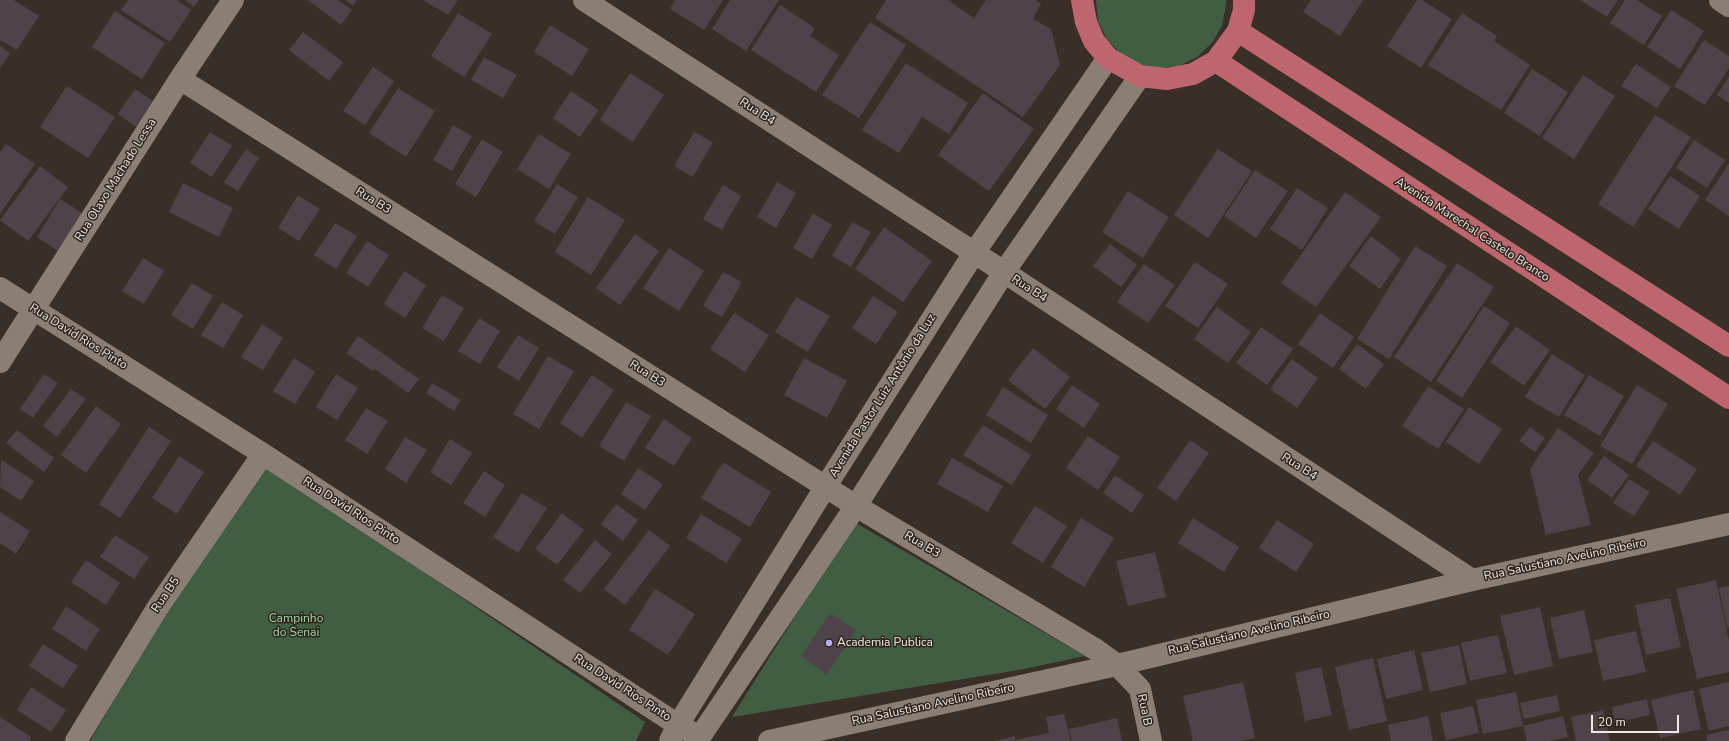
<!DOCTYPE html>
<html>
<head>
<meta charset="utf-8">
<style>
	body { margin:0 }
	#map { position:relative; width:1729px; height:741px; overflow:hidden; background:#392f27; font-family:"Nunito Sans",sans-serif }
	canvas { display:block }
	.scale { position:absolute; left:1591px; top:715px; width:88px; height:18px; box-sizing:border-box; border:2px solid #efe8e3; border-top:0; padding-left:5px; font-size:12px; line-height:14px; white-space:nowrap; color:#efe8e3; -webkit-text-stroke:3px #2f251d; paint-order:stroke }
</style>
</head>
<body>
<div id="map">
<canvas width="1729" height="741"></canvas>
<div class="scale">20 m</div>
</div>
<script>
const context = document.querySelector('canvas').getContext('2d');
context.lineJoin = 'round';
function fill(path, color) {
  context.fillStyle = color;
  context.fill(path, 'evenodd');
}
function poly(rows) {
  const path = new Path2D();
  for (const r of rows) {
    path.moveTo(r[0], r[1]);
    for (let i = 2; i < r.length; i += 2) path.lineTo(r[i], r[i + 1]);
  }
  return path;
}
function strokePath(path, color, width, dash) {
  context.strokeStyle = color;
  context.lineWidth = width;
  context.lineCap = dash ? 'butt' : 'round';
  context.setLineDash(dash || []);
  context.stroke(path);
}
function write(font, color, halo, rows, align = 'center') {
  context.font = font + ' "Nunito Sans",sans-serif';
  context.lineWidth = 3;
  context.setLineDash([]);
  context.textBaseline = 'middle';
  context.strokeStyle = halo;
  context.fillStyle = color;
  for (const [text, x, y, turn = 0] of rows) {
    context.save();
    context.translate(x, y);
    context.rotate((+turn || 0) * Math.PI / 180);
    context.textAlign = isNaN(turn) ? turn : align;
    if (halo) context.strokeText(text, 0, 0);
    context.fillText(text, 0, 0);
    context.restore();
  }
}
fill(poly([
	[1096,0,1226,0,1226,5,1222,26,1212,43,1197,57,1179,66,1159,68,1139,64,1121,54,1107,39,1098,21],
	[267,466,645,722,636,741,90,741,167,610],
	[854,522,1085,656,1019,670,732,717]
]), '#415e44');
fill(poly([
	[0,0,14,0,39,16,17,50,0,40],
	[128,0,177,0,191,10,170,42,121,10],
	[185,0,199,0,194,7],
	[308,0,338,0,352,10,341,25],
	[345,0,357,0,353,6],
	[423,0,458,0,448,15],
	[675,0,723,0,704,30,670,9],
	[730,0,779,0,746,51,712,29],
	[886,0,948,0,974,18,986,0,1036,0,1041,4,1033,19,1051,29,1060,65,1023,117,875,18],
	[1311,0,1363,0,1340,36,1303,12],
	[1417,0,1422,0,1452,19,1421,68,1387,46],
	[1580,0,1618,0,1607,17],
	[1625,0,1637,0,1662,16,1644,45,1610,23],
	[780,5,815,28,810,36,839,55,816,92,751,50],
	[1671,10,1704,31,1680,69,1647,47],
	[115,11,165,43,142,79,92,47],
	[458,13,492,34,464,77,431,56],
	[1462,13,1497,36,1494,41,1530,65,1501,110,1428,65],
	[870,22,906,45,859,118,822,95],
	[550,25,589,49,572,76,534,52],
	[303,32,343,62,329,81,289,50],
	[1704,40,1729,56,1729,68,1705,105,1674,86],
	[0,46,10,53,0,68],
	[484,57,517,75,503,98,471,80],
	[906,63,968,103,949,134,922,117,899,153,862,130],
	[1636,64,1671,87,1657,108,1621,86],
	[373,67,394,81,365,125,343,111],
	[1532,69,1568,92,1540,136,1504,113],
	[630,73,664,95,633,142,600,120],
	[1583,75,1615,96,1574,159,1542,138],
	[1729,77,1729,103,1717,95],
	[67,86,115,117,88,158,40,127],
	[398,88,435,111,406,157,369,133],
	[135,89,153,101,136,127,118,114],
	[571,91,599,110,580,137,553,118],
	[983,93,1034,129,989,191,938,155],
	[1655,115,1691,137,1633,227,1598,204],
	[453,125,472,136,452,171,433,160],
	[210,132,232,146,212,177,190,163],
	[694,132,713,142,693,177,674,166],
	[539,134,571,154,549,189,517,169],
	[482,139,503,152,476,197,455,184],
	[1694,140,1725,160,1707,188,1676,168],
	[6,144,35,164,0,214,0,152],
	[246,149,259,158,238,191,224,182],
	[1218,149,1252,171,1208,238,1174,215],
	[1729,163,1729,216,1705,200],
	[40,166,68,187,28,241,0,220],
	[1255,170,1288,191,1256,238,1224,216],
	[1670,176,1700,196,1679,229,1648,209],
	[777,182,796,193,776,228,757,217],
	[183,183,233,208,219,237,169,212],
	[557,184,578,197,555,234,534,221],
	[723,185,741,196,722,230,703,219],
	[1297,188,1328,208,1302,250,1270,229],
	[1128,191,1169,217,1143,258,1102,232],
	[1345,192,1381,217,1316,307,1281,283],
	[298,195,320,209,299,241,278,228],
	[588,197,625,220,591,275,555,252],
	[60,199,82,213,58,251,37,237],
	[813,213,832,225,812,259,793,248],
	[852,222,871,232,851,267,832,256],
	[335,223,357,236,336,269,314,255],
	[884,227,932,261,903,302,855,269],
	[635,234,659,251,620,305,596,288],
	[1371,236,1401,259,1380,289,1349,266],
	[367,241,389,255,368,287,346,273],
	[1110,244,1137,265,1121,287,1093,266],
	[1415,246,1447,266,1389,359,1357,339],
	[669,248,704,271,679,311,643,288],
	[143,258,164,271,144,304,122,291],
	[1195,262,1228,284,1198,328,1165,306],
	[1457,263,1494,287,1431,382,1394,357],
	[1144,264,1175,285,1148,323,1117,302],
	[404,271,426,285,405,318,384,304],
	[723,272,742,282,722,317,703,306],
	[192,283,213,296,193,329,171,315],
	[442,295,464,308,444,341,422,328],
	[873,296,898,312,876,344,852,328],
	[796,297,830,316,808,352,775,332],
	[222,302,243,315,223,348,201,335],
	[1484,306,1510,323,1462,398,1436,381],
	[1217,307,1251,332,1228,363,1194,339],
	[734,313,769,335,745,372,710,349],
	[1320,313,1354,337,1333,368,1298,344],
	[479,318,500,331,480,364,458,351],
	[262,324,283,338,263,370,241,357],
	[1516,326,1550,350,1524,386,1490,362],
	[1261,327,1293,349,1267,385,1236,363],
	[518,335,539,348,519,381,497,367],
	[358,336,419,379,408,393,375,369,373,371,346,353],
	[1357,344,1384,364,1366,389,1339,369],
	[1033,348,1070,377,1045,409,1008,380],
	[1552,354,1585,375,1559,417,1525,397],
	[548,356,574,371,539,429,513,414],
	[294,358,315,372,295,404,273,391],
	[804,358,847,381,827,418,784,395],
	[1292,359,1318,378,1297,408,1270,389],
	[44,374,58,383,33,418,20,409],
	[336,374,358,388,337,420,316,407],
	[592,375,614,390,582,438,560,423],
	[1589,375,1624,396,1600,436,1564,415],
	[432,383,461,400,454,411,426,393],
	[1072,385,1100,404,1084,428,1056,409],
	[1637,385,1668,404,1632,464,1600,446],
	[1428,386,1464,409,1438,449,1402,426],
	[1003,387,1048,415,1031,443,986,415],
	[71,389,86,399,57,437,43,426],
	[626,402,651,416,624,461,599,446],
	[96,406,121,424,86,473,61,455],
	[1469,407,1502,429,1479,464,1446,442],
	[366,408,388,421,367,454,345,440],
	[664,419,692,438,674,466,645,448],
	[983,425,1031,455,1012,485,963,455],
	[149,427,171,441,120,518,99,504],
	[1530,427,1545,438,1535,452,1519,441],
	[1558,428,1594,453,1578,475,1591,525,1546,535,1530,469],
	[17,430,54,458,44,472,6,443],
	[1088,436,1120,457,1098,490,1066,468],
	[405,437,427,450,406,483,385,469],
	[450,439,472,453,451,485,430,472],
	[1190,440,1209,453,1176,501,1157,488],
	[1653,441,1697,469,1680,495,1636,466],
	[179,456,204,472,177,514,152,498],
	[1604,456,1629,475,1612,498,1587,480],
	[952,458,1003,486,988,512,937,484],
	[1,460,34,481,21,501,0,487],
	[723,462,771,492,750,527,701,498],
	[638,468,663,484,645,510,621,494],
	[484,471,505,485,485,517,463,503],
	[1115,475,1144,495,1132,513,1103,493],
	[1629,479,1650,492,1634,516,1613,503],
	[522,493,547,508,518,553,493,537],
	[616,504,638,520,623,541,601,524],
	[1035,506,1067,526,1043,563,1011,543],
	[0,512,30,531,16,554,0,543],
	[562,513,584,530,557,565,535,549],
	[701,514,742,539,726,563,686,538],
	[1081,518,1114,538,1084,587,1051,567],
	[1193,518,1239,547,1224,572,1178,543],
	[1277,520,1314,544,1296,572,1259,548],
	[649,530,670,546,625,605,604,589],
	[115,535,149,557,134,579,100,557],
	[595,540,612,554,580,593,563,580],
	[1155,552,1166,597,1128,606,1116,561],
	[86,560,120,583,106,605,71,582],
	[1716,580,1729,641,1729,672,1697,679,1676,589],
	[1729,586,1729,627,1727,628,1719,588],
	[655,589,695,614,668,655,629,630],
	[1670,598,1681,647,1646,655,1635,605],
	[66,606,100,629,86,651,52,629],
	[1540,607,1553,666,1514,675,1500,616],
	[1584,610,1593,652,1559,659,1550,618],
	[830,613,856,630,827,674,801,656],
	[1636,631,1646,672,1603,681,1594,640],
	[1498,635,1507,673,1470,681,1461,643],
	[43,644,78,666,63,688,29,666],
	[1459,645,1467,684,1430,692,1421,653],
	[1414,650,1423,690,1386,699,1377,659],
	[1373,658,1387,721,1349,730,1335,667],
	[1321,667,1332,715,1305,721,1295,673],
	[1243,682,1255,738,1239,741,1193,741,1183,696],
	[1729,682,1729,726,1709,731,1699,689],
	[31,687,66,710,51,732,17,710],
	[1693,690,1701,729,1660,738,1651,700],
	[1516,692,1523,726,1483,734,1476,700],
	[1557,695,1560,711,1524,719,1520,703],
	[1647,699,1650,715,1615,723,1612,707],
	[1473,706,1479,733,1446,740,1440,713],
	[1603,710,1610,741,1576,741,1571,717],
	[1064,714,1071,741,995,741,1015,736,1015,740,1049,733,1046,717],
	[1428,716,1433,741,1391,741,1388,725],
	[1563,716,1568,737,1550,741,1527,741,1523,726],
	[0,717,31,737,29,741,0,741],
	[1117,718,1122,741,1072,741,1069,729],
	[1729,730,1729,741,1707,741,1706,735]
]), '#4f4249');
strokePath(poly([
	[584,0,1004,272,1472,580],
	[1720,0,1729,6],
	[180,79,856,506,1095,649,1117,665,1140,689,1151,741],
	[0,288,263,454,678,725,700,737],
	[0,362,180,79,233,0],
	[76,741,158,607,263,454],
	[670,741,678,725,826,486,974,253,1108,58],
	[697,741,856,506,1004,272,1140,76],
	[769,741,1117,665,1472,580,1729,524]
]), '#8b7f75', 22);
strokePath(poly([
	[1082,0,1086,22,1094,41,1108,58,1140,76,1167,79,1193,74,1216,61,1238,31,1244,10,1244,0],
	[1238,31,1729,346],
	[1216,61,1729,398]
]), '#bd6670', 22);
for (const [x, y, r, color] of [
	[829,643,4,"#b8abf7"]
]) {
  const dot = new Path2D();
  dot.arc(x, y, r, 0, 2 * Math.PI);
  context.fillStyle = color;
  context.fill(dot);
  strokePath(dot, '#2f251d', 1.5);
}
write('12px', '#efe8e3', '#2f251d', [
	["Rua B4",757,112,33],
	["Rua Olavo Machado Lessa",116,180,-58],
	["Rua B3",373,201,32],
	["Avenida Marechal Castelo Branco",1472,230,33],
	["Rua B4",1029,289,33],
	["Rua David Rios Pinto",78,337,32],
	["Rua B3",647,374,32],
	["Avenida Pastor Luiz Antônio da Luz",883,396,-58],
	["Rua B4",1299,467,33],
	["Rua David Rios Pinto",351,511,33],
	["Rua B3",922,545,31],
	["Rua Salustiano Avelino Ribeiro",1565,560,-12],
	["Rua B5",166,595,-56],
	["Rua Salustiano Avelino Ribeiro",1249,633,-13],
	["Rua David Rios Pinto",622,688,33],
	["Rua Salustiano Avelino Ribeiro",933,705,-12],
	["Rua B",1144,710,78]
]);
write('12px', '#9ddba2', '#2f251d', [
	["Campinho",296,619],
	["do Senai",296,633]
]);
write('12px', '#efe8e3', '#2f251d', [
	["Academia Publica",837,643]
], 'left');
</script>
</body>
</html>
